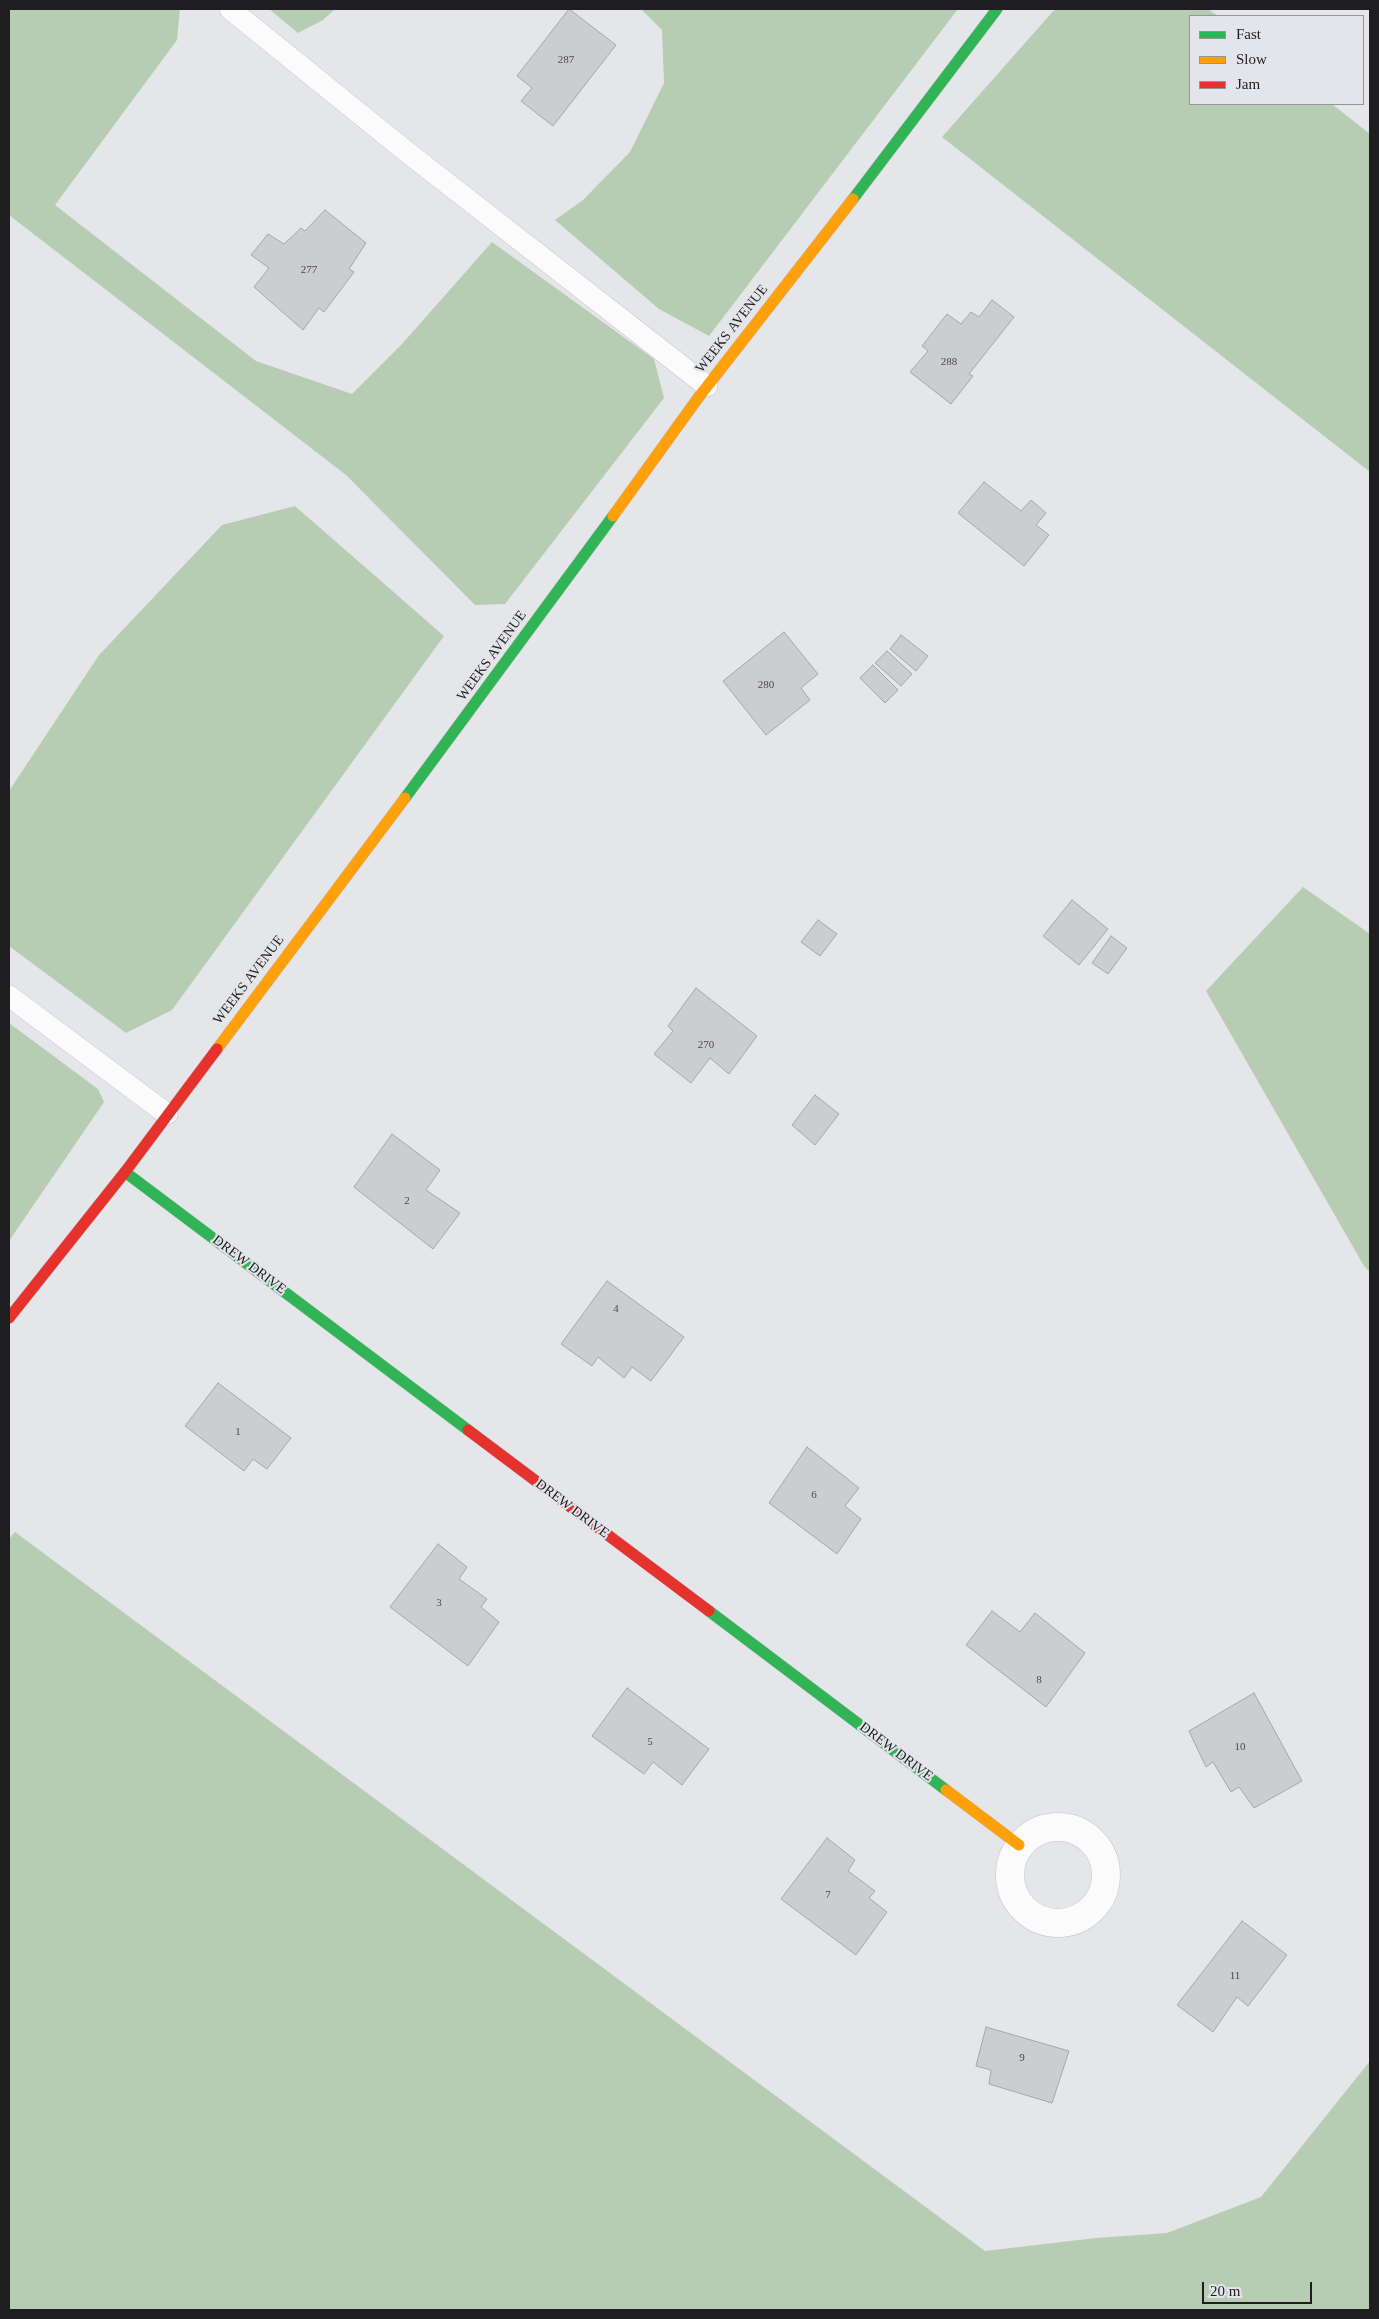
<!DOCTYPE html>
<html>
<head>
<meta charset="utf-8">
<style>
	body { margin:0 }
	#map { position:relative; width:1379px; height:2319px; overflow:hidden; background:#e5e6e9; font-family:Georgia,serif }
	canvas { display:block }
	.frame { position:absolute; inset:0; border:10px solid #1e1e20; pointer-events:none }
	.legend { position:absolute; left:1189px; top:15px; width:175px; height:90px; box-sizing:border-box; background:#e4e5ea; border:1px solid #959599; margin:0; padding:6px 9px; list-style:none; font-size:15px; color:#1e1e20 }
	.legend li { display:flex; align-items:center; gap:10px; height:25px }
	.legend b { width:25px; border:1px solid #959599 }
	.scale { position:absolute; left:1202px; top:2282px; width:110px; height:22px; box-sizing:border-box; border:2px solid #1e1e20; border-top:0; padding-left:6px; font-size:15px; line-height:18px; white-space:nowrap; color:#1e1e20; -webkit-text-stroke:4px #e4e5ea; paint-order:stroke }
</style>
</head>
<body>
<div id="map">
<canvas width="1379" height="2319"></canvas>
<div class="frame"></div>
<ul class="legend">
<li><b style="height:6px;background:#30b455"></b>Fast</li>
<li><b style="height:6px;background:#ff9f0a"></b>Slow</li>
<li><b style="height:6px;background:#e5322d"></b>Jam</li>
</ul>
<div class="scale">20 m</div>
</div>
<script>
const context = document.querySelector('canvas').getContext('2d');
context.lineJoin = 'round';
function fill(path, color) {
  context.fillStyle = color;
  context.fill(path, 'evenodd');
}
function poly(rows) {
  const path = new Path2D();
  for (const r of rows) {
    if (r.length === 3) {
      path.moveTo(r[0] + r[2], r[1]);
      path.arc(r[0], r[1], r[2], 0, 2 * Math.PI);
      continue;
    }
    path.moveTo(r[0], r[1]);
    for (let i = 2; i < r.length; i += 2) path.lineTo(r[i], r[i + 1]);
  }
  return path;
}
function strokePath(path, color, width, dash) {
  context.strokeStyle = color;
  context.lineWidth = width;
  context.lineCap = dash ? 'butt' : 'round';
  context.setLineDash(dash || []);
  context.stroke(path);
}
function write(font, color, halo, rows, align = 'center') {
  context.font = font + ' Georgia,serif';
  context.lineWidth = 4;
  context.setLineDash([]);
  context.textBaseline = 'middle';
  context.strokeStyle = halo;
  context.fillStyle = color;
  for (const [text, x, y, turn = 0] of rows) {
    context.save();
    context.translate(x, y);
    context.rotate((+turn || 0) * Math.PI / 180);
    context.textAlign = isNaN(turn) ? turn : align;
    if (halo) context.strokeText(text, 0, 0);
    context.fillText(text, 0, 0);
    context.restore();
  }
}
fill(poly([
	[9,9,180,9,177,40,55,205,256,361,352,394,402,344,492,242,654,359,664,398,505,604,475,605,346,475,9,215],
	[269,9,335,9,323,20,298,33],
	[641,9,958,9,709,336,659,309,555,220,583,200,630,152,664,83,662,30],
	[1055,9,1208,9,1218,16,1190,16,1190,104,1332,104,1370,134,1370,472,942,137],
	[295,506,444,636,172,1010,126,1033,9,946,9,791,99,655,222,525],
	[1303,887,1370,934,1370,1272,1364,1266,1206,991],
	[9,1023,98,1089,104,1102,9,1241],
	[15,1532,985,2251,1096,2238,1167,2233,1261,2197,1370,2061,1370,2310,9,2310,9,1539]
]), '#b6cdb4');
const building = poly([
	[569,9,616,45,553,126,521,101,532,88,517,76,569,9],
	[325,210,366,243,349,269,354,272,324,312,319,308,303,330,254,287,269,268,251,255,268,234,284,244,301,228,305,231,325,210],
	[992,300,1014,317,969,374,973,376,951,404,910,372,928,351,922,346,947,314,961,324,971,312,979,317,992,300],
	[984,482,1021,511,1031,500,1046,513,1036,525,1049,535,1024,566,958,513,984,482],
	[784,632,818,674,801,688,810,700,766,735,723,681,784,632],
	[901,635,928,656,916,671,890,649,901,635],
	[887,651,912,674,901,686,875,663,887,651],
	[873,665,898,690,885,703,860,678,873,665],
	[1072,900,1108,929,1079,965,1043,936,1072,900],
	[818,920,837,934,820,956,801,942,818,920],
	[1111,936,1127,948,1108,974,1092,963,1111,936],
	[696,988,757,1036,729,1074,710,1058,691,1083,654,1054,673,1031,668,1026,696,988],
	[815,1095,839,1114,815,1145,792,1125,815,1095],
	[392,1134,440,1170,426,1190,460,1213,433,1249,354,1187,392,1134],
	[607,1281,684,1337,651,1381,632,1367,624,1378,598,1357,592,1366,561,1344,607,1281],
	[218,1383,291,1438,267,1469,253,1459,244,1471,185,1426,218,1383],
	[807,1447,859,1488,845,1506,861,1519,837,1554,769,1503,807,1447],
	[438,1544,467,1567,459,1579,487,1599,481,1607,499,1622,468,1666,390,1607,438,1544],
	[992,1611,1020,1632,1035,1613,1085,1653,1046,1707,966,1645,992,1611],
	[627,1688,709,1749,682,1785,653,1762,644,1774,592,1736,627,1688],
	[1254,1693,1302,1781,1254,1808,1239,1787,1231,1792,1213,1762,1206,1767,1189,1731,1254,1693],
	[827,1838,855,1860,848,1871,875,1891,869,1898,887,1912,856,1955,781,1899,827,1838],
	[1242,1921,1287,1955,1248,2006,1237,1997,1213,2032,1177,2005,1242,1921],
	[986,2027,1069,2051,1052,2103,989,2084,991,2070,976,2066,986,2027]
]);
fill(building, '#cccdcf');
strokePath(building, '#a5a6a8', 1);
const lane = poly([
	[230,9,407,152,707,386],
	[9,996,167,1114]
]);
const street = poly([
	[1058,1875,48]
]);
const fast = poly([
	[853,199,997,9],
	[405,798,613,516],
	[125,1172,468,1430],
	[709,1611,946,1790]
]);
const slow = poly([
	[613,516,698,398,853,199],
	[217,1049,405,798],
	[946,1790,1019,1845]
]);
const jam = poly([
	[9,1318,125,1172,217,1049],
	[468,1430,709,1611]
]);
strokePath(lane, '#c4c4c7', 22);
strokePath(street, '#c4c4c7', 29);
strokePath(fast, '#c4c4c7', 12);
strokePath(slow, '#c4c4c7', 12);
strokePath(jam, '#c4c4c7', 12);
strokePath(lane, '#fbfbfc', 21);
strokePath(street, '#fbfbfc', 28);
strokePath(fast, '#30b455', 11);
strokePath(slow, '#ff9f0a', 11);
strokePath(jam, '#e5322d', 11);
write('11px', '#4a4a4c', null, [
	["287",566,60],
	["277",309,270],
	["288",949,362],
	["280",766,685],
	["270",706,1045],
	["2",407,1201],
	["4",616,1309],
	["1",238,1432],
	["6",814,1495],
	["3",439,1603],
	["8",1039,1680],
	["5",650,1742],
	["10",1240,1747],
	["7",828,1895],
	["11",1235,1976],
	["9",1022,2058]
]);
write('14px', '#1e1e20', '#e4e5ea', [
	["WEEKS AVENUE",732,329,-52],
	["WEEKS AVENUE",492,656,-54],
	["WEEKS AVENUE",249,980,-53],
	["DREW DRIVE",249,1265,37],
	["DREW DRIVE",572,1509,37],
	["DREW DRIVE",896,1752,37]
]);
</script>
</body>
</html>
